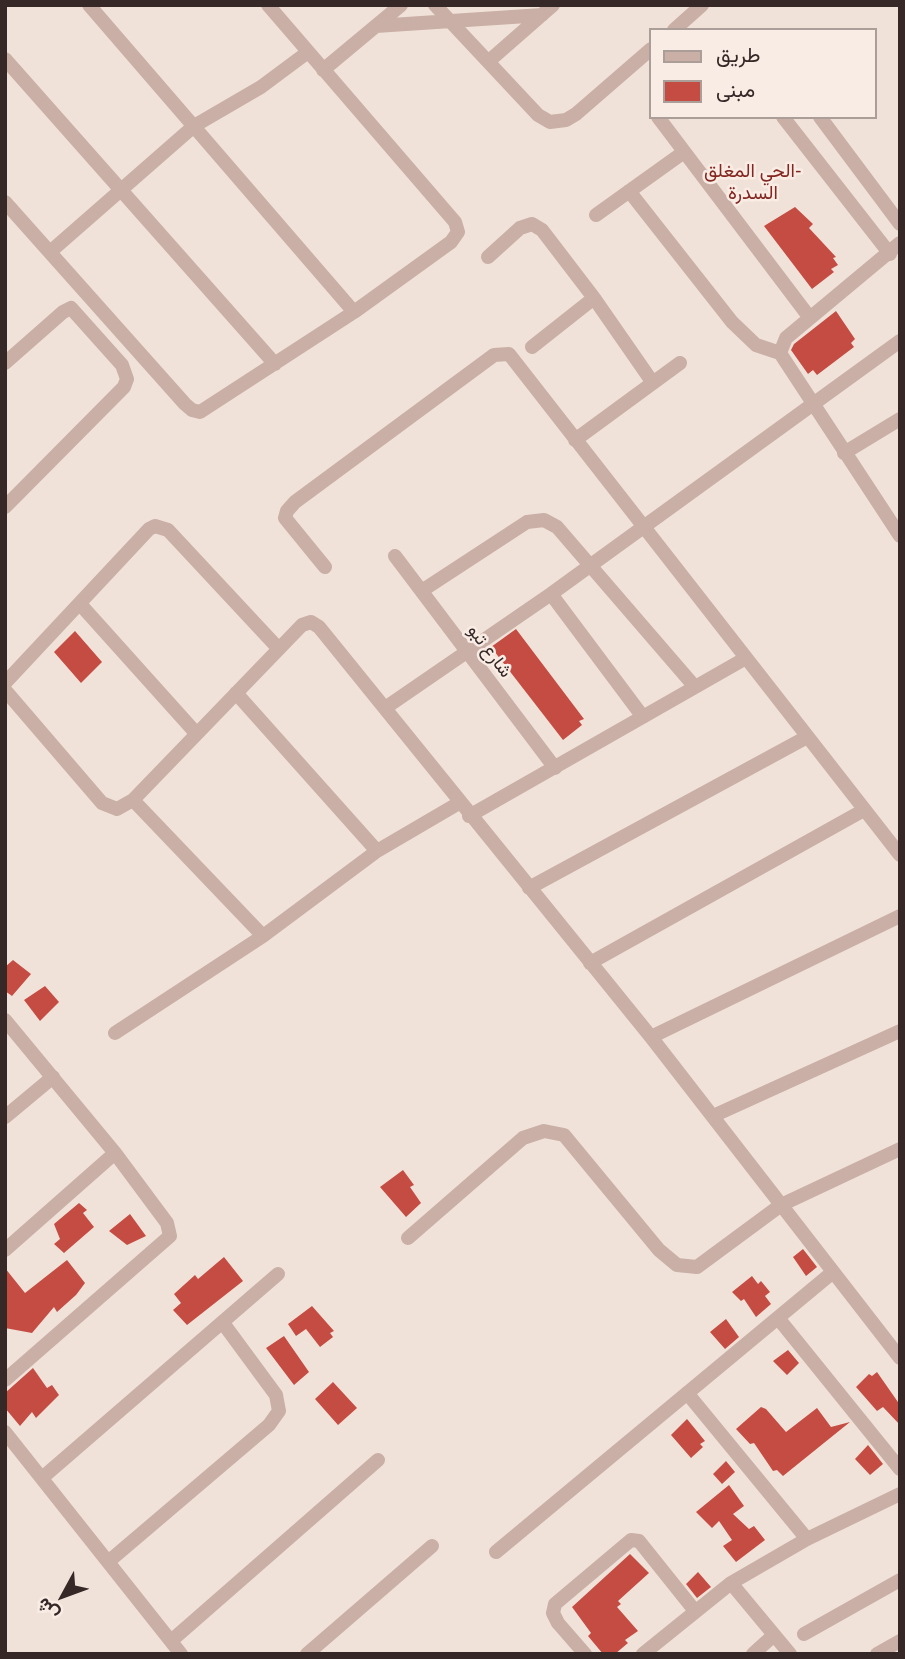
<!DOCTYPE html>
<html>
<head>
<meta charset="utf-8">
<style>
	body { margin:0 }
	#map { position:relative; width:905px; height:1659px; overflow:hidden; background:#f1e2d9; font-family:Lato,Vazirmatn,sans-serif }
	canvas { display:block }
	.frame { position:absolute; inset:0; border:7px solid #352826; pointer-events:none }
	.legend { position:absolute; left:649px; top:28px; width:228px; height:91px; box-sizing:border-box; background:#f9ece5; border:2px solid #ab9e99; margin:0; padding:9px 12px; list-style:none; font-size:21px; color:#352826 }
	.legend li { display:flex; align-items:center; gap:14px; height:35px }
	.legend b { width:35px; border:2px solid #ab9e99 }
	.north { position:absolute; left:28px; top:1561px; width:70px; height:70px; -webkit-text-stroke:5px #f9ece5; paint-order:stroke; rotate:229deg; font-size:19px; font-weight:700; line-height:28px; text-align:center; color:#352826 }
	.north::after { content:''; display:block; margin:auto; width:24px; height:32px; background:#352826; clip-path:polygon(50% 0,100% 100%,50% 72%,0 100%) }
</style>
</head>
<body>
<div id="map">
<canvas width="905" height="1659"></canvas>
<div class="frame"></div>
<ul class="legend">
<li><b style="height:9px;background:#c9afa5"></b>طريق</li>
<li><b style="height:19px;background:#c54c43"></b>مبنى</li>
</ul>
<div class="north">ش</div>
</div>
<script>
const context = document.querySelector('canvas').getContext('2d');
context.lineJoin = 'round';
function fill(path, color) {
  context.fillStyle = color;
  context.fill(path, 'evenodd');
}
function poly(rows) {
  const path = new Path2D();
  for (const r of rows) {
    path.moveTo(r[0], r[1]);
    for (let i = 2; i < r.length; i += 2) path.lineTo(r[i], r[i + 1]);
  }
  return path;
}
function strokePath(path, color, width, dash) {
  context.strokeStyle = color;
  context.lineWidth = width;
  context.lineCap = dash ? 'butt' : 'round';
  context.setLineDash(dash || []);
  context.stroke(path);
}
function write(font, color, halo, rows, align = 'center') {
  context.font = font + ' Lato,Vazirmatn,sans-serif';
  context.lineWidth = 5;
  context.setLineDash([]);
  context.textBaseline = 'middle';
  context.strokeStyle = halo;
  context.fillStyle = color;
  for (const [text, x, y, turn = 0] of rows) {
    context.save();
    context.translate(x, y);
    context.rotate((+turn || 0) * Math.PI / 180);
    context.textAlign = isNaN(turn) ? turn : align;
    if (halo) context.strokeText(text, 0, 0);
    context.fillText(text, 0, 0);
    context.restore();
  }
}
fill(poly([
	[795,207,813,224,809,228,836,257,833,258,838,265,831,269,834,272,812,289,764,226],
	[836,311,855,339,851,343,854,347,817,375,813,370,808,374,791,350,794,344],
	[516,629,584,719,579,721,582,725,563,740,491,647],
	[75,631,102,662,81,683,54,652],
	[13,960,31,974,12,996,5,991,5,967],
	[45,986,59,1002,40,1021,24,1000],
	[403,1170,414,1185,410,1187,421,1203,406,1217,380,1187],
	[79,1203,87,1210,83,1213,94,1227,64,1253,54,1244,60,1239,54,1224],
	[130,1214,146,1236,127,1245,109,1231],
	[803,1249,817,1267,806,1276,793,1257],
	[224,1257,243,1281,187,1325,173,1310,181,1303,174,1294,195,1275,198,1279],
	[67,1260,85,1283,76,1295,57,1312,54,1307,32,1333,5,1328,5,1268,25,1293],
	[752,1276,758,1284,761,1281,770,1292,765,1296,771,1304,756,1317,744,1299,741,1301,732,1292],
	[312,1306,334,1331,330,1333,333,1337,320,1347,306,1329,296,1336,288,1324],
	[726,1319,739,1337,725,1349,710,1332],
	[284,1336,309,1372,294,1385,266,1348],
	[788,1350,799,1363,787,1375,773,1361],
	[33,1368,47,1388,52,1385,59,1395,36,1418,32,1412,20,1426,5,1408,5,1393],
	[877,1372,900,1405,900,1425,883,1407,877,1411,856,1387,869,1374,872,1376],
	[333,1382,357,1408,338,1425,315,1399],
	[761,1407,766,1409,786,1432,817,1408,831,1427,850,1422,783,1476,777,1470,773,1471,754,1443,750,1444,736,1429],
	[687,1419,705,1441,700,1444,703,1447,691,1458,671,1435],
	[868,1445,883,1464,870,1475,855,1459],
	[726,1461,735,1472,722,1484,713,1474],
	[729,1485,744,1506,733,1514,749,1529,754,1526,765,1540,736,1562,723,1546,732,1540,719,1521,712,1528,696,1512],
	[630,1554,649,1573,618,1601,621,1604,617,1607,638,1631,625,1640,628,1643,615,1654,603,1654,588,1636,591,1633,572,1607],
	[698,1572,711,1587,697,1598,686,1584]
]), '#c54c43');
strokePath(poly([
	[89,5,354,312],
	[435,5,538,115,550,122,566,120,576,114,651,49],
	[376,26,542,15],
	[674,30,702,5],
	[5,59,275,364],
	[489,61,553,5],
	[323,70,401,5],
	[658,117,810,318],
	[783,117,890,254],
	[820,117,900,224],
	[629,191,732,322,756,345,780,353],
	[5,202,185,404,192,410,200,412,354,312,451,242,458,232,455,222,268,5],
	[596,215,684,152],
	[900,243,786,338,780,353,900,536],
	[50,252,194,126,261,87,308,52],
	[488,257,520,228,532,224,542,230,594,298,653,383],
	[532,347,594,298],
	[5,363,63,312,71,308,122,365,127,379,124,387,5,507],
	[575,440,680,363],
	[844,453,900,419],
	[395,556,555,768],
	[325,567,285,518,287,511,295,502,494,355,509,354,900,855],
	[423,590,527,522,544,520,557,527,695,687],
	[551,594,643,717],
	[80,604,195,732],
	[5,683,149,529,155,526,168,530,278,648],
	[5,690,102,803,117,809,133,800,302,625,311,622,319,627,651,1037,900,1358],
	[236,693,377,851],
	[385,708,551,594,900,341],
	[133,800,263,936],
	[469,816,746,658],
	[529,888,807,737],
	[590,963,864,810],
	[5,1020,115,1153,167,1223,170,1236,5,1380],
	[115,1033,263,936,377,851,459,803],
	[651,1037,900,916],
	[713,1116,900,1031],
	[5,1117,53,1077],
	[408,1238,523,1138,544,1131,564,1135,659,1250,677,1265,697,1267,781,1205,900,1149],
	[5,1250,115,1153],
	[778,1318,900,1469],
	[687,1393,807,1539],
	[5,1432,181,1654],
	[42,1478,278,1274],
	[496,1552,833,1272],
	[108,1562,269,1425,279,1411,276,1395,223,1323],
	[731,1583,790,1654],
	[804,1634,900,1580],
	[171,1641,378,1460],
	[307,1654,432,1546],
	[585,1654,558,1623,553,1613,555,1604,631,1540,639,1541,695,1611],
	[643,1654,731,1583,807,1539,900,1494],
	[753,1654,774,1635],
	[877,1654,900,1641]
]), '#c9afa5', 14);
write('18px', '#352826', '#f9ece5', [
	["شارع تبو",490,651,53]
]);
write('19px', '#832620', '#f9ece5', [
	["الحي المغلق-",753,171],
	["السدرة",753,193]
]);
</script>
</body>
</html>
